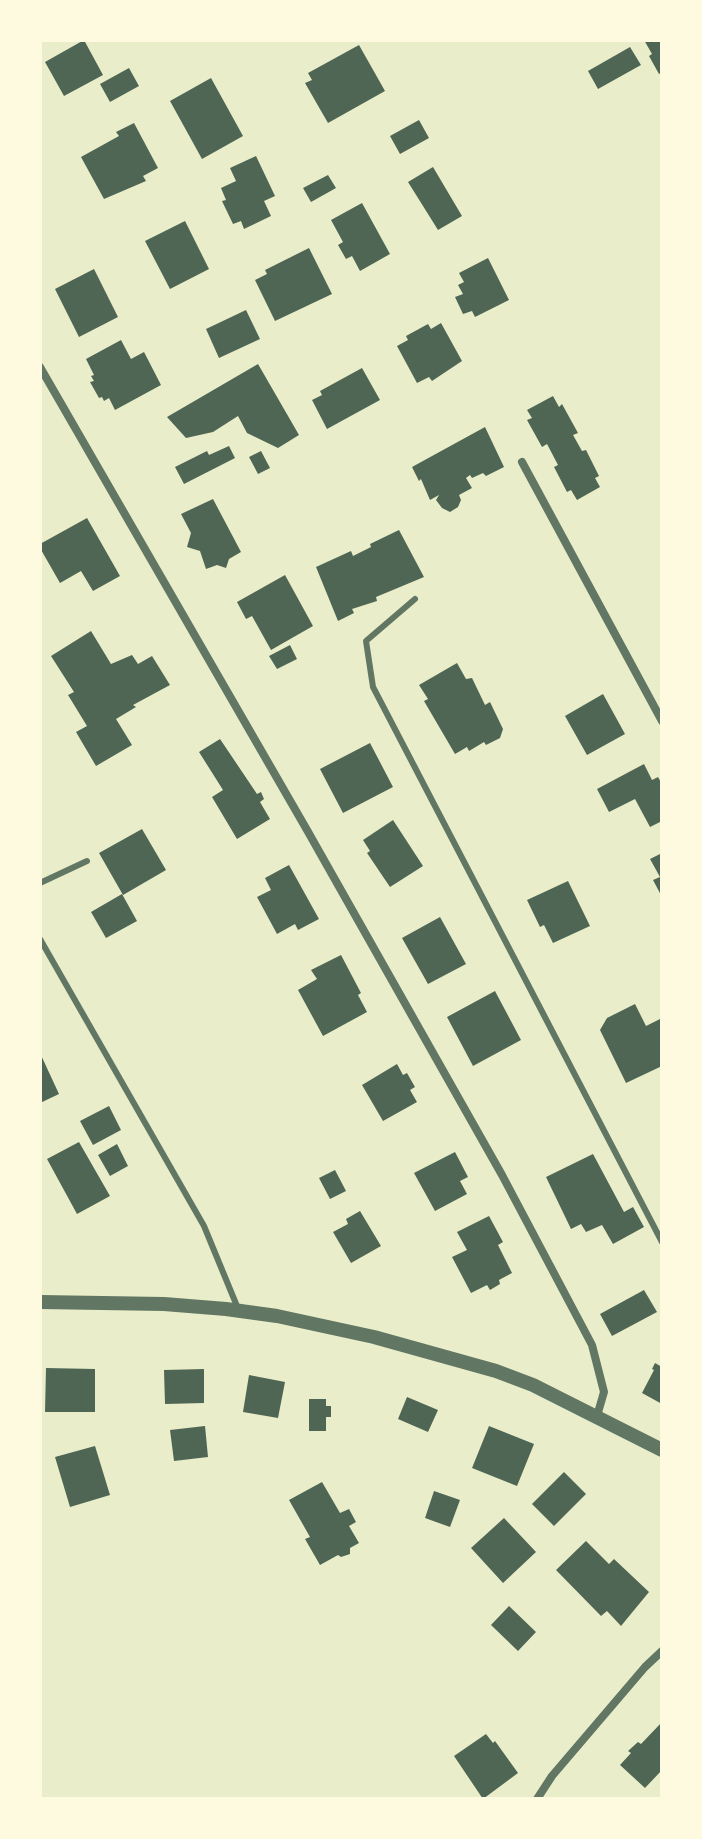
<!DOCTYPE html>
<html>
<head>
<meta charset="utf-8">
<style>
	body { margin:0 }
	#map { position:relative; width:702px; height:1839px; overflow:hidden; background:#e9edc9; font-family:Poppins,sans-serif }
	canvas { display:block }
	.frame { position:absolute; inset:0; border:42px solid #fefae0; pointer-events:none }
</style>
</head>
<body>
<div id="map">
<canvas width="702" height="1839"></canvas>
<div class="frame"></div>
</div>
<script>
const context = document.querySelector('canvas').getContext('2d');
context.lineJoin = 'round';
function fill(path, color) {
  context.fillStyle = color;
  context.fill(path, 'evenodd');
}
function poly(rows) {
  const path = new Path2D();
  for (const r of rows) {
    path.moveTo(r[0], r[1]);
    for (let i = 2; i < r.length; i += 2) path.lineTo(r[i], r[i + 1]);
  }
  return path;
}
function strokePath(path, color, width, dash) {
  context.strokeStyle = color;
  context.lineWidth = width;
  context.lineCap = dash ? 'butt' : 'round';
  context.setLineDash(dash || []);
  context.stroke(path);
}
fill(poly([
	[84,40,103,75,64,96,45,62],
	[644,40,662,40,662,73,659,74,649,56,652,54],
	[359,45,385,91,328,123,305,83,312,80,308,73],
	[630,47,641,65,598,89,588,71],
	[129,68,139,86,110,102,100,84],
	[211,78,243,136,202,159,170,101],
	[419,120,429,138,400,154,390,136],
	[134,123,158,168,143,176,146,181,104,199,81,157,119,136,116,132],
	[256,156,275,196,264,201,271,216,244,229,241,221,233,224,222,201,226,200,221,188,236,181,230,168],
	[433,167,462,216,438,230,408,182],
	[328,175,336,188,311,202,303,188],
	[362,203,390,254,360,271,352,256,346,259,338,245,343,242,331,220],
	[185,221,209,269,170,289,145,241],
	[309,248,332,294,275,321,255,280,267,274,265,270],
	[488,258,509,300,475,317,472,311,463,314,455,297,463,294,458,285,464,282,459,273],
	[94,269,118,317,79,337,55,289],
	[246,310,260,339,219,358,206,329],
	[441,323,462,361,432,381,429,377,417,383,397,346,408,340,406,336,428,324,431,329],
	[121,340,131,359,144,352,161,385,115,410,109,398,104,401,102,397,99,398,90,382,94,381,91,376,94,375,86,359],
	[258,364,299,435,278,448,247,433,238,416,213,432,186,438,167,417],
	[362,368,380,400,327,429,312,400,322,395,320,391],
	[553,396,559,407,562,404,578,433,573,435,582,451,586,450,599,476,595,478,600,487,577,500,571,490,567,492,554,467,558,465,547,444,542,447,527,420,532,418,527,410],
	[485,427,504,467,486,476,483,473,472,478,470,475,466,478,472,488,459,495,461,500,458,507,450,512,442,508,436,500,439,495,430,500,421,479,419,481,412,467],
	[229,446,235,458,184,484,175,467,207,451,209,455],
	[261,451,270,468,258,474,249,457],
	[213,499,241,552,229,559,226,568,217,565,206,569,200,551,187,547,191,533,181,514],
	[87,518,120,576,93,591,81,571,60,583,40,548,40,544],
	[399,530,424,577,376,597,377,601,352,609,354,613,338,621,316,567,351,551,353,556,371,547,370,544],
	[285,575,313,626,271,650,252,616,246,619,237,602],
	[91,631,111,664,132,655,138,664,152,656,170,685,133,705,136,707,116,719,132,745,96,766,76,732,87,726,68,695,74,692,51,656],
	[290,645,297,659,277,669,269,656],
	[457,663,466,679,472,678,485,705,490,702,503,729,500,738,486,745,484,742,469,751,467,747,455,754,424,701,428,699,419,685],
	[603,694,625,734,587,755,565,716],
	[220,739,257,794,261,792,264,799,260,802,270,819,237,839,212,797,223,790,199,752],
	[370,743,393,787,343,813,320,769],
	[644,764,652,780,658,777,662,784,660,795,662,821,650,827,635,799,609,812,597,789],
	[393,820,423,866,390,887,367,853,370,851,363,840],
	[142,829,166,870,123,895,99,853],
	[662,853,662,897,653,880,660,877,650,859],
	[289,865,319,919,298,930,295,924,277,934,257,897,271,890,265,878],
	[568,881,590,926,553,943,544,925,540,927,527,900],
	[122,894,137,921,106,938,91,912],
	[440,917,466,964,428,984,402,938],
	[341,955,361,993,358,995,367,1012,323,1036,298,990,317,979,311,970],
	[495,991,521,1040,473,1066,447,1017],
	[635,1004,646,1026,660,1019,662,1024,662,1066,626,1083,600,1030,607,1018],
	[40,1053,59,1094,40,1103],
	[397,1064,403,1075,407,1073,415,1087,410,1090,417,1102,383,1121,362,1085],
	[109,1106,121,1130,93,1145,80,1121],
	[79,1142,110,1196,77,1214,47,1159],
	[117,1144,128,1166,110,1176,98,1155],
	[455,1152,468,1177,460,1181,467,1194,435,1211,414,1173],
	[593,1154,624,1212,633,1207,644,1227,613,1244,602,1225,586,1232,581,1224,571,1229,546,1177],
	[335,1170,346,1191,330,1199,319,1178],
	[360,1211,381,1246,351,1263,333,1232,348,1224,346,1219],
	[489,1216,503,1242,498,1245,512,1273,499,1280,500,1284,490,1290,487,1285,471,1293,452,1257,467,1250,457,1232],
	[644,1290,657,1312,612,1336,600,1314],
	[655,1363,662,1367,662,1404,642,1393,654,1370,652,1369],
	[46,1368,95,1369,95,1412,45,1412],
	[204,1369,204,1403,165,1404,164,1370],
	[249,1375,285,1382,278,1418,243,1412],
	[407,1397,438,1410,428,1432,398,1419],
	[309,1399,326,1399,326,1406,331,1406,331,1417,326,1417,326,1431,309,1431],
	[205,1426,208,1457,174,1461,170,1430],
	[489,1426,534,1444,517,1486,472,1468],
	[95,1446,110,1495,70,1507,55,1457],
	[564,1472,586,1494,554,1526,532,1504],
	[322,1482,340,1513,349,1509,356,1522,349,1526,359,1543,350,1548,350,1554,341,1557,338,1555,320,1565,305,1539,310,1537,289,1500],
	[434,1491,460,1500,450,1527,425,1518],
	[504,1518,536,1552,503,1583,471,1548],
	[586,1541,609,1564,614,1559,649,1592,621,1626,607,1611,601,1616,556,1570],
	[509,1606,536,1632,518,1651,491,1625],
	[662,1722,662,1770,645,1788,620,1765,631,1753,628,1751,638,1742,641,1744],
	[486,1734,493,1743,495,1741,518,1773,483,1799,454,1756]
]), '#4f6655');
strokePath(poly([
	[415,599,366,641,373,687,662,1242],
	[40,883,87,861],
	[40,939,204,1226,239,1311]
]), '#617663', 6);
strokePath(poly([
	[40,367,307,830,502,1175,592,1345,604,1392,597,1416],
	[522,462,662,721],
	[537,1799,552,1776,645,1667,662,1651]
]), '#617663', 8);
strokePath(poly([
	[40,1302,164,1304,226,1309,277,1316,374,1337,496,1371,533,1385,662,1450]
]), '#617663', 14);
</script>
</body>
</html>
